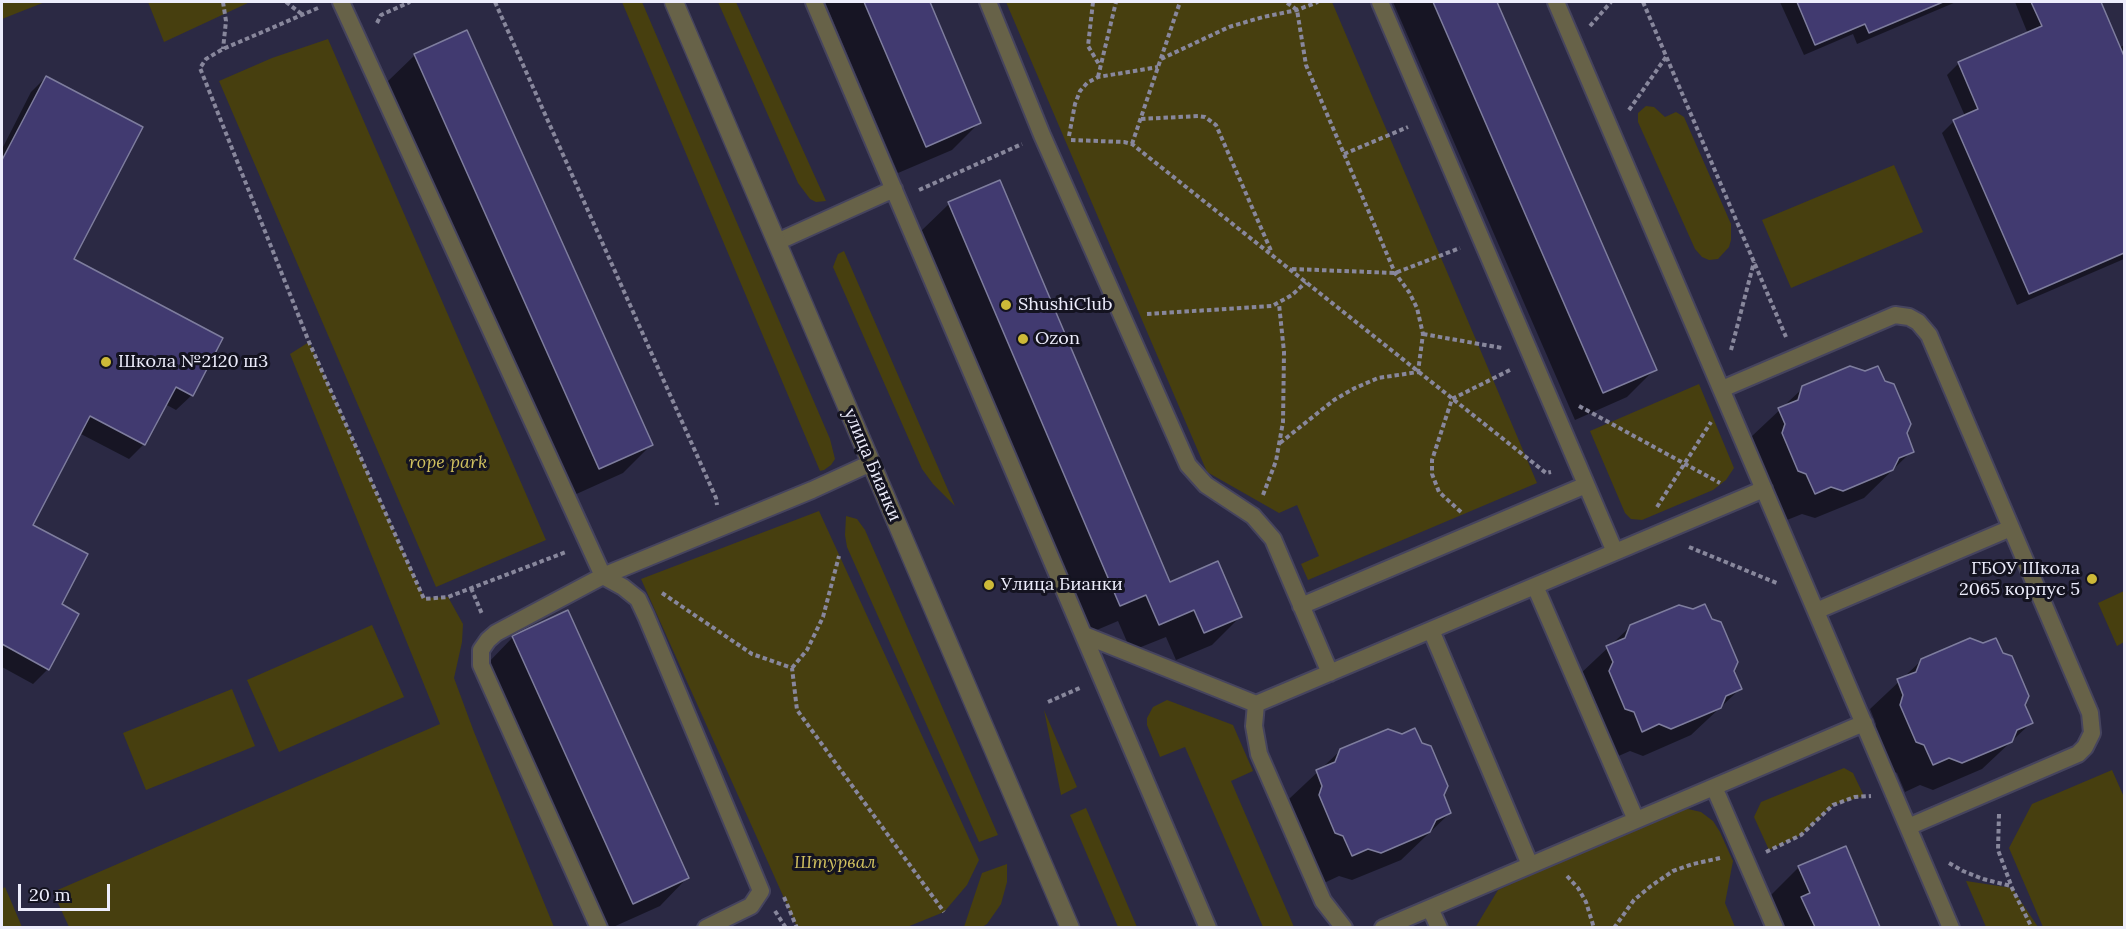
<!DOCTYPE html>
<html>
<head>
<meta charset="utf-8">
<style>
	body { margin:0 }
	#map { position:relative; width:2126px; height:929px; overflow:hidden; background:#2b2944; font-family:Lora,serif }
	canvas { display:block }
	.frame { position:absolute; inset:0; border:3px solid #ededfc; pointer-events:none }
	.scale { position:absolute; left:18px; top:884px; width:92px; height:27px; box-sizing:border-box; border:3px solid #ededfc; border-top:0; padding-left:8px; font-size:18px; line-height:21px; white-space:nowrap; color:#ededfc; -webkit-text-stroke:4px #141320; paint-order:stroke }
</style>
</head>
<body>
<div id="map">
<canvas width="2126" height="929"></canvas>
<div class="frame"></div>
<div class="scale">20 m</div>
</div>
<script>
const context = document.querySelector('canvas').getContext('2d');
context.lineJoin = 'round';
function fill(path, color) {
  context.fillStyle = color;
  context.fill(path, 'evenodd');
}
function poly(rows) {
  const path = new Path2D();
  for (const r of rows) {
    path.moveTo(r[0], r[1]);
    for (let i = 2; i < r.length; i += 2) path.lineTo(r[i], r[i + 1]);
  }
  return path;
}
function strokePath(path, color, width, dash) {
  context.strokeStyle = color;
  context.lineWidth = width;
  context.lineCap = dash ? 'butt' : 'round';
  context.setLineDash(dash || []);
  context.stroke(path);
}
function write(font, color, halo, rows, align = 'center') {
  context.font = font + ' Lora,serif';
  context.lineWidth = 6;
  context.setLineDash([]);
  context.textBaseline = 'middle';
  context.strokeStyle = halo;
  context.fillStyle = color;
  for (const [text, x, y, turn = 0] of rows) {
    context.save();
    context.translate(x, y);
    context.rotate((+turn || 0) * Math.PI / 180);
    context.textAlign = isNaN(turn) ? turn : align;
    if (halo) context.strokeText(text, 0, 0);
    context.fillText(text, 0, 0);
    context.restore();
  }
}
fill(poly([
	[2,2,45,2,2,19],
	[148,2,250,2,164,42],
	[622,2,642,2,830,439,835,459,831,465,824,470,820,471],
	[718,2,736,2,826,201,816,202,810,199,798,183],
	[1006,2,1332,2,1537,483,1308,580,1301,564,1319,556,1297,505,1279,513,1207,472],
	[328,39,546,540,436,587,219,81,272,58],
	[1646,106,1654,107,1665,117,1676,112,1684,117,1731,224,1731,240,1729,247,1718,259,1709,260,1702,257,1695,249,1638,122,1638,113],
	[1894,165,1923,232,1791,288,1762,220],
	[844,251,955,506,933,484,922,469,833,267,838,254],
	[309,342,424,598,448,597,463,624,462,642,454,678,474,732,554,927,69,927,53,892,440,724,290,354],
	[1699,384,1734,468,1726,480,1713,490,1642,520,1631,519,1625,513,1590,431],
	[819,511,979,860,967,885,944,912,907,927,797,927,641,579],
	[846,516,857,519,865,530,998,835,979,842,847,547,845,535],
	[2124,591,2124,642,2117,646,2098,603],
	[372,625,404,697,279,752,247,680],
	[232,689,255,746,146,790,123,733],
	[1167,700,1233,725,1253,771,1231,781,1294,927,1263,927,1185,747,1160,757,1147,725,1147,718,1153,707],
	[1044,710,1077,787,1061,795],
	[1844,768,1853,773,1864,796,1833,805,1801,835,1769,850,1754,817,1761,802],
	[2112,770,2124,797,2124,927,2043,927,2009,848,2032,804],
	[1086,808,1137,927,1118,927,1070,815],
	[1688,809,1701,812,1713,821,1720,832,1733,861,1725,903,1735,927,1475,928,1498,890,1675,810],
	[1007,864,1007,882,1001,904,987,924,982,927,964,927,982,873],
	[1966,881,2012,888,2038,927,1986,927],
	[5,887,22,927,2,927,2,889]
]), '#473f0f');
fill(poly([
	[825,2,928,2,980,122,952,150,898,173],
	[1393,2,1495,2,1655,369,1627,397,1575,420],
	[1780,2,1956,2,1857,44,1853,34,1804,55],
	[2015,2,2099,2,2119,48,2124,45,2124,259,2017,305,1942,133,1954,121,1965,116,1947,75,1959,63,2028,34],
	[415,55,651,445,623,473,572,496,387,82],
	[46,77,72,260,192,395,176,410,165,404,144,444,129,459,79,433,31,525,60,605,48,669,33,684,2,667,2,149,31,92],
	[949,204,1170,584,1240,617,1212,645,1176,660,1166,637,1131,651,1118,621,1092,632,921,231],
	[1803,388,1905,433,1912,451,1864,498,1815,518,1802,514,1787,520,1779,501,1770,498,1754,462,1758,452,1751,437],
	[1631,626,1733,671,1740,689,1691,735,1643,756,1630,751,1614,758,1579,675],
	[513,637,687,878,660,906,611,928,604,928,486,665],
	[1922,660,2023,705,2031,723,1982,769,1933,790,1920,785,1905,792,1897,773,1889,770,1873,733,1876,724,1870,709],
	[1340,751,1442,795,1450,813,1401,860,1352,880,1339,876,1324,883,1292,824,1295,815,1289,799],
	[1845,848,1879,928,1775,928,1775,926,1781,919,1771,895,1799,867]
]), '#0007');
const building = poly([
	[864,2,930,2,981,123,926,147,864,2],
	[1433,2,1497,2,1657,370,1603,393,1433,2],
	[1797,2,1943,2,1869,33,1865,24,1815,45,1797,2],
	[2031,2,2101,2,2124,56,2124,253,2029,294,1953,120,1978,109,1958,62,2042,26,2031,2],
	[467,30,653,445,599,469,414,54,467,30],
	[46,76,143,127,74,259,223,338,193,396,176,387,145,445,90,416,33,525,88,554,62,604,79,614,49,670,2,644,2,160,46,76],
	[1000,180,1170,582,1218,561,1242,617,1204,633,1194,610,1159,625,1146,595,1120,606,948,202,1000,180],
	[1850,366,1865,371,1878,366,1885,381,1894,384,1911,424,1907,433,1914,452,1899,458,1893,470,1843,491,1831,487,1815,494,1806,474,1798,471,1782,433,1785,424,1778,408,1798,400,1802,386,1850,366],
	[1705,604,1712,619,1721,622,1738,662,1734,671,1742,689,1726,696,1721,708,1671,729,1659,724,1642,732,1634,712,1625,709,1609,671,1613,662,1606,646,1625,638,1630,625,1679,605,1693,609,1705,604],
	[568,610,689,878,633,904,512,636,568,610],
	[1970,638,1983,643,1996,638,2003,653,2012,656,2029,696,2025,705,2033,723,2017,730,2012,742,1962,763,1949,758,1933,765,1924,745,1916,742,1900,705,1903,695,1897,679,1916,672,1921,659,1970,638],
	[1415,728,1422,743,1431,746,1448,786,1444,795,1451,813,1436,820,1430,832,1381,853,1368,849,1352,856,1343,836,1335,833,1319,795,1322,786,1316,770,1335,762,1340,749,1388,729,1402,734,1415,728],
	[1846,846,1880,927,1815,927,1801,897,1810,893,1798,866,1846,846]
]);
fill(building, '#413a70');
strokePath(building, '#7e7d9e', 1.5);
const lane = poly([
	[341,2,603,576,623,587,638,599,646,616,761,891,751,906,706,928],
	[814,2,1208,928],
	[988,2,1042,135,1188,465,1206,485,1253,516,1273,539,1330,673],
	[1380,2,1615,552],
	[1556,2,1951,928],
	[777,242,894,189],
	[1722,389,1895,315,1909,317,1918,322,1929,335,2090,713,2092,733,2085,747,2078,754,1908,827],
	[1535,586,1636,820],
	[1301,606,1586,485],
	[1816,611,2011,528],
	[1431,630,1530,865],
	[1084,635,1256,704,1764,489],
	[1256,704,1254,726,1259,754,1323,901,1344,928],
	[1714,787,1775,928],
	[1430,908,1439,928],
	[599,928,481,665,481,650,488,640,496,633,603,576,812,490,871,463],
	[1383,928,1864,723]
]);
const street = poly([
	[674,2,1070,928]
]);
strokePath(lane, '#46445e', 20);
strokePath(street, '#46445e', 21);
strokePath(poly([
	[223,2,226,21,223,49],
	[286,2,303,15],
	[495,2,716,498,717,505],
	[1093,2,1088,46,1100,66],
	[1643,2,1786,337],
	[318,8,223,49,206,59,200,68,309,342,424,599,448,597,566,552],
	[377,23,381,15,410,2],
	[1590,26,1611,2],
	[1161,59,1229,27,1263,17,1297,10,1318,2],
	[1098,77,1116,2],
	[1629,110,1666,57],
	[1141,119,1198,116,1205,117,1216,125,1272,253],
	[1069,136,1075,104,1080,91,1087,83,1098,77,1158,67],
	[1071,140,1124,142,1132,144,1546,473,1551,472],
	[1132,144,1180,2],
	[1344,154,1408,127],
	[919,190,1022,144],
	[1292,269,1395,273,1460,248],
	[1147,314,1272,306,1292,295,1306,282],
	[1423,334,1502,348],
	[1731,350,1754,262],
	[1579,406,1720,483],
	[1280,443,1334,400,1355,388,1378,378,1418,372,1423,334,1417,308,1409,292,1395,273,1306,65,1297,10,1286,2],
	[1263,495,1276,461,1283,422,1284,352,1279,304],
	[1657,507,1711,422],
	[1461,512,1439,492,1432,474,1432,460,1452,399,1512,369],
	[1689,547,1779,584],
	[471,588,482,614],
	[662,593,752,654,792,668,797,710,944,912],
	[792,668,807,650,823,617,839,556],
	[1048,702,1082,687],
	[1999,814,1998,850,2011,885],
	[1766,852,1801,835,1833,805,1855,797,1871,796],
	[1949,863,1963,871,1983,879,2011,886,2032,928],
	[1567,876,1578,888,1586,902,1594,928],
	[784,897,797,928],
	[775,911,786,928],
	[1614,928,1634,900,1651,886,1673,871,1693,864,1720,858]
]), '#88879c', 4, [4.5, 3]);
strokePath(lane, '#676248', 16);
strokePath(street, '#676248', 18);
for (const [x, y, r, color] of [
	[1006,305,6,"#cdb938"],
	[1023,339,6,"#cdb938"],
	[106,362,6,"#cdb938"],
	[2092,579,6,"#cdb938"],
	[989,585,6,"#cdb938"]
]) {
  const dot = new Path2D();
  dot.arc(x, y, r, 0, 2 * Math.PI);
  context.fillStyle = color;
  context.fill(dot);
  strokePath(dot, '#141320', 2);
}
write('18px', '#ededfc', '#141320', [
	["ShushiClub",1018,305],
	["Ozon",1035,339],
	["Школа №2120 ш3",118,362],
	["ГБОУ Школа",2080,569,"right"],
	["2065 корпус 5",2080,590,"right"],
	["Улица Бианки",1001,585]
], 'left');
write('italic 18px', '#d0c05f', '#141320', [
	["rope park",448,463],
	["Штурвал",835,863]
]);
write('18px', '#ededfc', '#141320', [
	["улица Бианки",872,465,67]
]);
</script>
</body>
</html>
